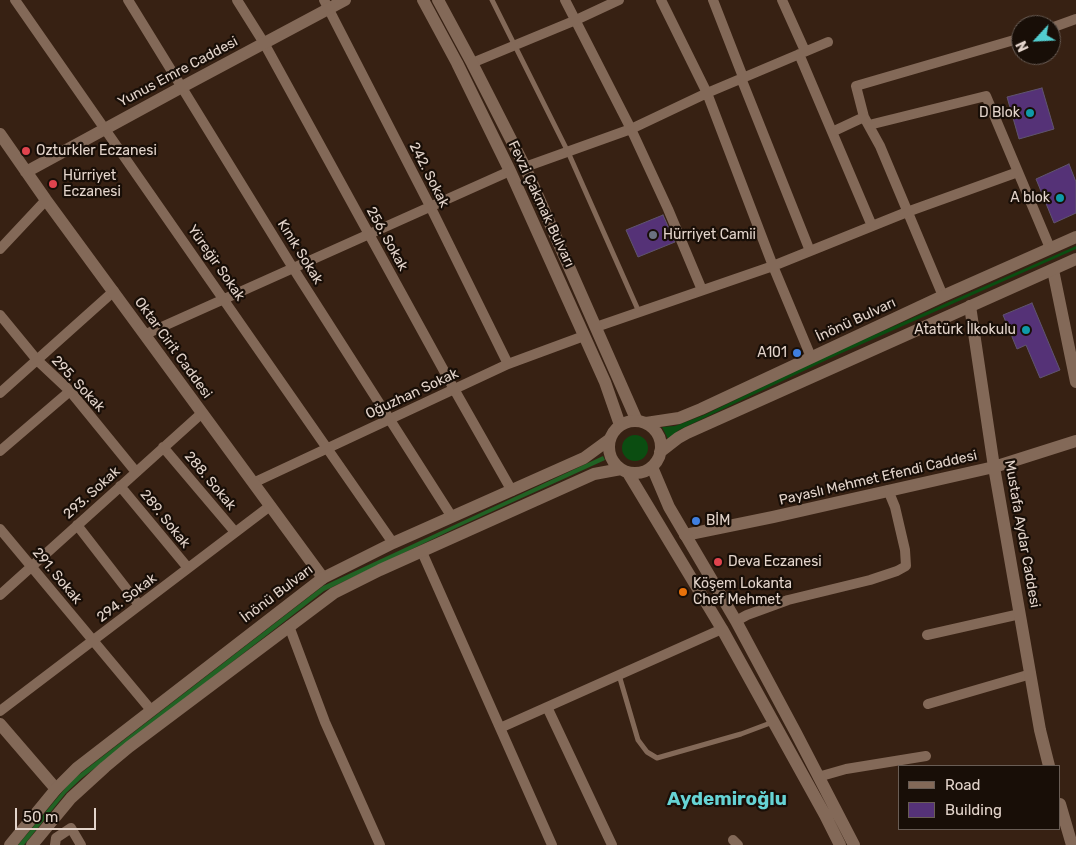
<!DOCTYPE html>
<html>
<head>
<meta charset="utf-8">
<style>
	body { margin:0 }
	#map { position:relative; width:1076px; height:845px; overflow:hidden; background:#372113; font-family:Rubik,sans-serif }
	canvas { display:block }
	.legend { position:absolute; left:898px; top:765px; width:162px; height:65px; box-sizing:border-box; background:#180e07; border:1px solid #695d55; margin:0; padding:6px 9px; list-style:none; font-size:15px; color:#e3d4cb }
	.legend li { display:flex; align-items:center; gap:10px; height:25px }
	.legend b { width:25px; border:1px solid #695d55 }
	.north { position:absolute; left:1011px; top:15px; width:50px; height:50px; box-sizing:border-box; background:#180e07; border:1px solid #695d55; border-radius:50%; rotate:245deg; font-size:14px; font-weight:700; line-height:20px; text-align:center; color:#e3d4cb }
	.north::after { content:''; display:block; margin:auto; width:18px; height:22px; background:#52cdcf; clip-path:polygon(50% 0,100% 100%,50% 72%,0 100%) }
	.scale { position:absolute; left:15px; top:808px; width:81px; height:22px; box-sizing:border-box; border:2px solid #e3d4cb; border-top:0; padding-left:6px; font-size:15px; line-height:18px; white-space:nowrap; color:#e3d4cb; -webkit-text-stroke:4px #180e07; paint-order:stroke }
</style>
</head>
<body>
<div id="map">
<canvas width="1076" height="845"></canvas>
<ul class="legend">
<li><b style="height:6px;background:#836958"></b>Road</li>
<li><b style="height:14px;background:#553277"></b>Building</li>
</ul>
<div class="north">N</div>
<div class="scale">50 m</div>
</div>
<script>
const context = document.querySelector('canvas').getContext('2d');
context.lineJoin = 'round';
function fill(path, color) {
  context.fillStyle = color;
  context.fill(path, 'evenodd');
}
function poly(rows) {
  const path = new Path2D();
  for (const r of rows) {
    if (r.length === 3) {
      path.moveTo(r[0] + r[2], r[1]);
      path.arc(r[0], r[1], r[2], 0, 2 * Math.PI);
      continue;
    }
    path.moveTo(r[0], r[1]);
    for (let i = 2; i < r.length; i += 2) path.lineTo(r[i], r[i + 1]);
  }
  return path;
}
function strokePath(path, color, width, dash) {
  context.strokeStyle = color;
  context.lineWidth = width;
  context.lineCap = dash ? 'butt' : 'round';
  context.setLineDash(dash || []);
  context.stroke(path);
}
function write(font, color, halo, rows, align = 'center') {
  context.font = font + ' Rubik,sans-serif';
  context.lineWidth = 4.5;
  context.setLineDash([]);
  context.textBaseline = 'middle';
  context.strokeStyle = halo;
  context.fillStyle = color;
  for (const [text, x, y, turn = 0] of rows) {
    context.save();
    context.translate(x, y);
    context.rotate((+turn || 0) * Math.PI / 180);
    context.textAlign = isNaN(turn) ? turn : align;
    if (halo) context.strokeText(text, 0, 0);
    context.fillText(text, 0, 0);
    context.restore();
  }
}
fill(poly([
	[1076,246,1076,249,835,356,679,430,668,439,662,427,675,426,704,415,833,353],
	[635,448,13]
]), '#0b4d11');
fill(poly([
	[603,456,605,460,456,528,324,591,82,778,66,793,24,845,18,845,72,780,323,586]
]), '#216224');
const building = poly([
	[1042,88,1054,129,1019,139,1007,97,1042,88],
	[1069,164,1076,182,1076,213,1054,223,1036,179,1069,164],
	[663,215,675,242,638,257,626,230,663,215],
	[1032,303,1060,370,1040,378,1026,345,1017,349,1003,315,1032,303]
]);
fill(building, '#553277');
strokePath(building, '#60556e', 1);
strokePath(poly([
	[492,0,568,152,639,312],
	[619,675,638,740,647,752,657,758,741,734,773,722]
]), '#836958', 5);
strokePath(poly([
	[15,0,393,543],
	[128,0,293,268,452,517],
	[237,0,264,43,454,389,512,491],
	[324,0,430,206,508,364],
	[565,0,631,129,668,209,702,290],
	[661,0,707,93,773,266,811,357],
	[713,0,743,77],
	[782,0,805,51],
	[1051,28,1076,19],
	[799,54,872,226],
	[472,63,576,20,619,0],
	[741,78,810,251],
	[869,125,986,96,1050,248],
	[832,132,864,117],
	[525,167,631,129,707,93,828,42],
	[0,249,46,200],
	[943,296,880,146,864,117,856,86,1021,38],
	[0,315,37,360,70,391,136,472],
	[596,327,773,266,907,212,1018,172],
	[146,334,510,171],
	[0,393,114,291],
	[163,447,235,532],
	[0,451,70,391],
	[253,483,508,364,584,336],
	[120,486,188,568],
	[77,525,139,605],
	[0,529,151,710],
	[422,552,552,845],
	[0,595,202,413],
	[736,621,747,615,788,600,870,580,897,571,906,566,905,550,895,507,888,490],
	[289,626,325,722,380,845],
	[927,635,1020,614],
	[928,704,1031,674],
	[547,707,612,845],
	[0,711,270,506],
	[500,728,722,629],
	[818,777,846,769,926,756],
	[733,840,738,845],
	[55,845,56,838,71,828,81,845]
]), '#836958', 10);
strokePath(poly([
	[423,0,457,63,510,171,605,382,620,425],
	[438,0,472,63,525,167,637,421],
	[0,134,46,200,323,578],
	[26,172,182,87,345,0],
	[1053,270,1076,382],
	[970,306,994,467,1040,730,1049,766],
	[685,535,773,517,994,467,1076,441],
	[0,724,56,789],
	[1060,804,1072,845]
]), '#836958', 12);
strokePath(poly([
	[635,447,26],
	[646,423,679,418,701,409,943,296,1076,237],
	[660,452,678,438,687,433,1076,259],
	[652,467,669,507,736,621,796,733,854,845],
	[628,473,722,629,825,815,840,845],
	[10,845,56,789,77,768,323,578,393,543,584,458,610,439],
	[32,845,71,798,105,767,129,747,334,593,380,570,594,474,621,469]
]), '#836958', 12);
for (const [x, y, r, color] of [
	[1030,113,5,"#0f9aa8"],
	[26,151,5,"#e0444e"],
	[53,184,5,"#e0444e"],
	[1060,198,5,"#0f9aa8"],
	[653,235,5,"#6b7280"],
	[1026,330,5,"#0f9aa8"],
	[797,353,5,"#3f7fe0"],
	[696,521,5,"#3f7fe0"],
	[718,562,5,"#e0444e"],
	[683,592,5,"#e8710a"]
]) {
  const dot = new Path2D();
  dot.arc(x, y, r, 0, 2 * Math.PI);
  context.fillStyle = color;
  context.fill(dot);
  strokePath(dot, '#180e07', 2);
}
write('14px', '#e3d4cb', '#180e07', [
	["Yunus Emre Caddesi",178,72,-28],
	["242. Sokak",429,175,63],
	["Fevzi Çakmak Bulvarı",541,204,65],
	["256. Sokak",387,239,61],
	["Kınık Sokak",300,252,58],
	["Yüreğir Sokak",216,263,55],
	["İnönü Bulvarı",856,320,-25],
	["Oktar Cirit Caddesi",173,348,54],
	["295. Sokak",78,384,47],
	["Oğuzhan Sokak",412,394,-25],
	["Payaslı Mehmet Efendi Caddesi",878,478,-13],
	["288. Sokak",210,481,50],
	["293. Sokak",92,493,-42],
	["289. Sokak",165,519,51],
	["Mustafa Aydar Caddesi",1022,534,80],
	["291. Sokak",57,576,50],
	["İnönü Bulvarı",277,594,-37],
	["294. Sokak",127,598,-37]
]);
write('14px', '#e3d4cb', '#180e07', [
	["D Blok",1020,113,"right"],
	["Ozturkler Eczanesi",36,151],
	["Hürriyet",63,176],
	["Eczanesi",63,192],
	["A blok",1050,198,"right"],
	["Hürriyet Camii",663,235],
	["Atatürk İlkokulu",1016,330,"right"],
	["A101",787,353,"right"],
	["BİM",706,521],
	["Deva Eczanesi",728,562],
	["Köşem Lokanta",693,584],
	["Chef Mehmet",693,600]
], 'left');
write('bold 19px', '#66d3d4', '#180e07', [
	["Aydemiroğlu",727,800]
]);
</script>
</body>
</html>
